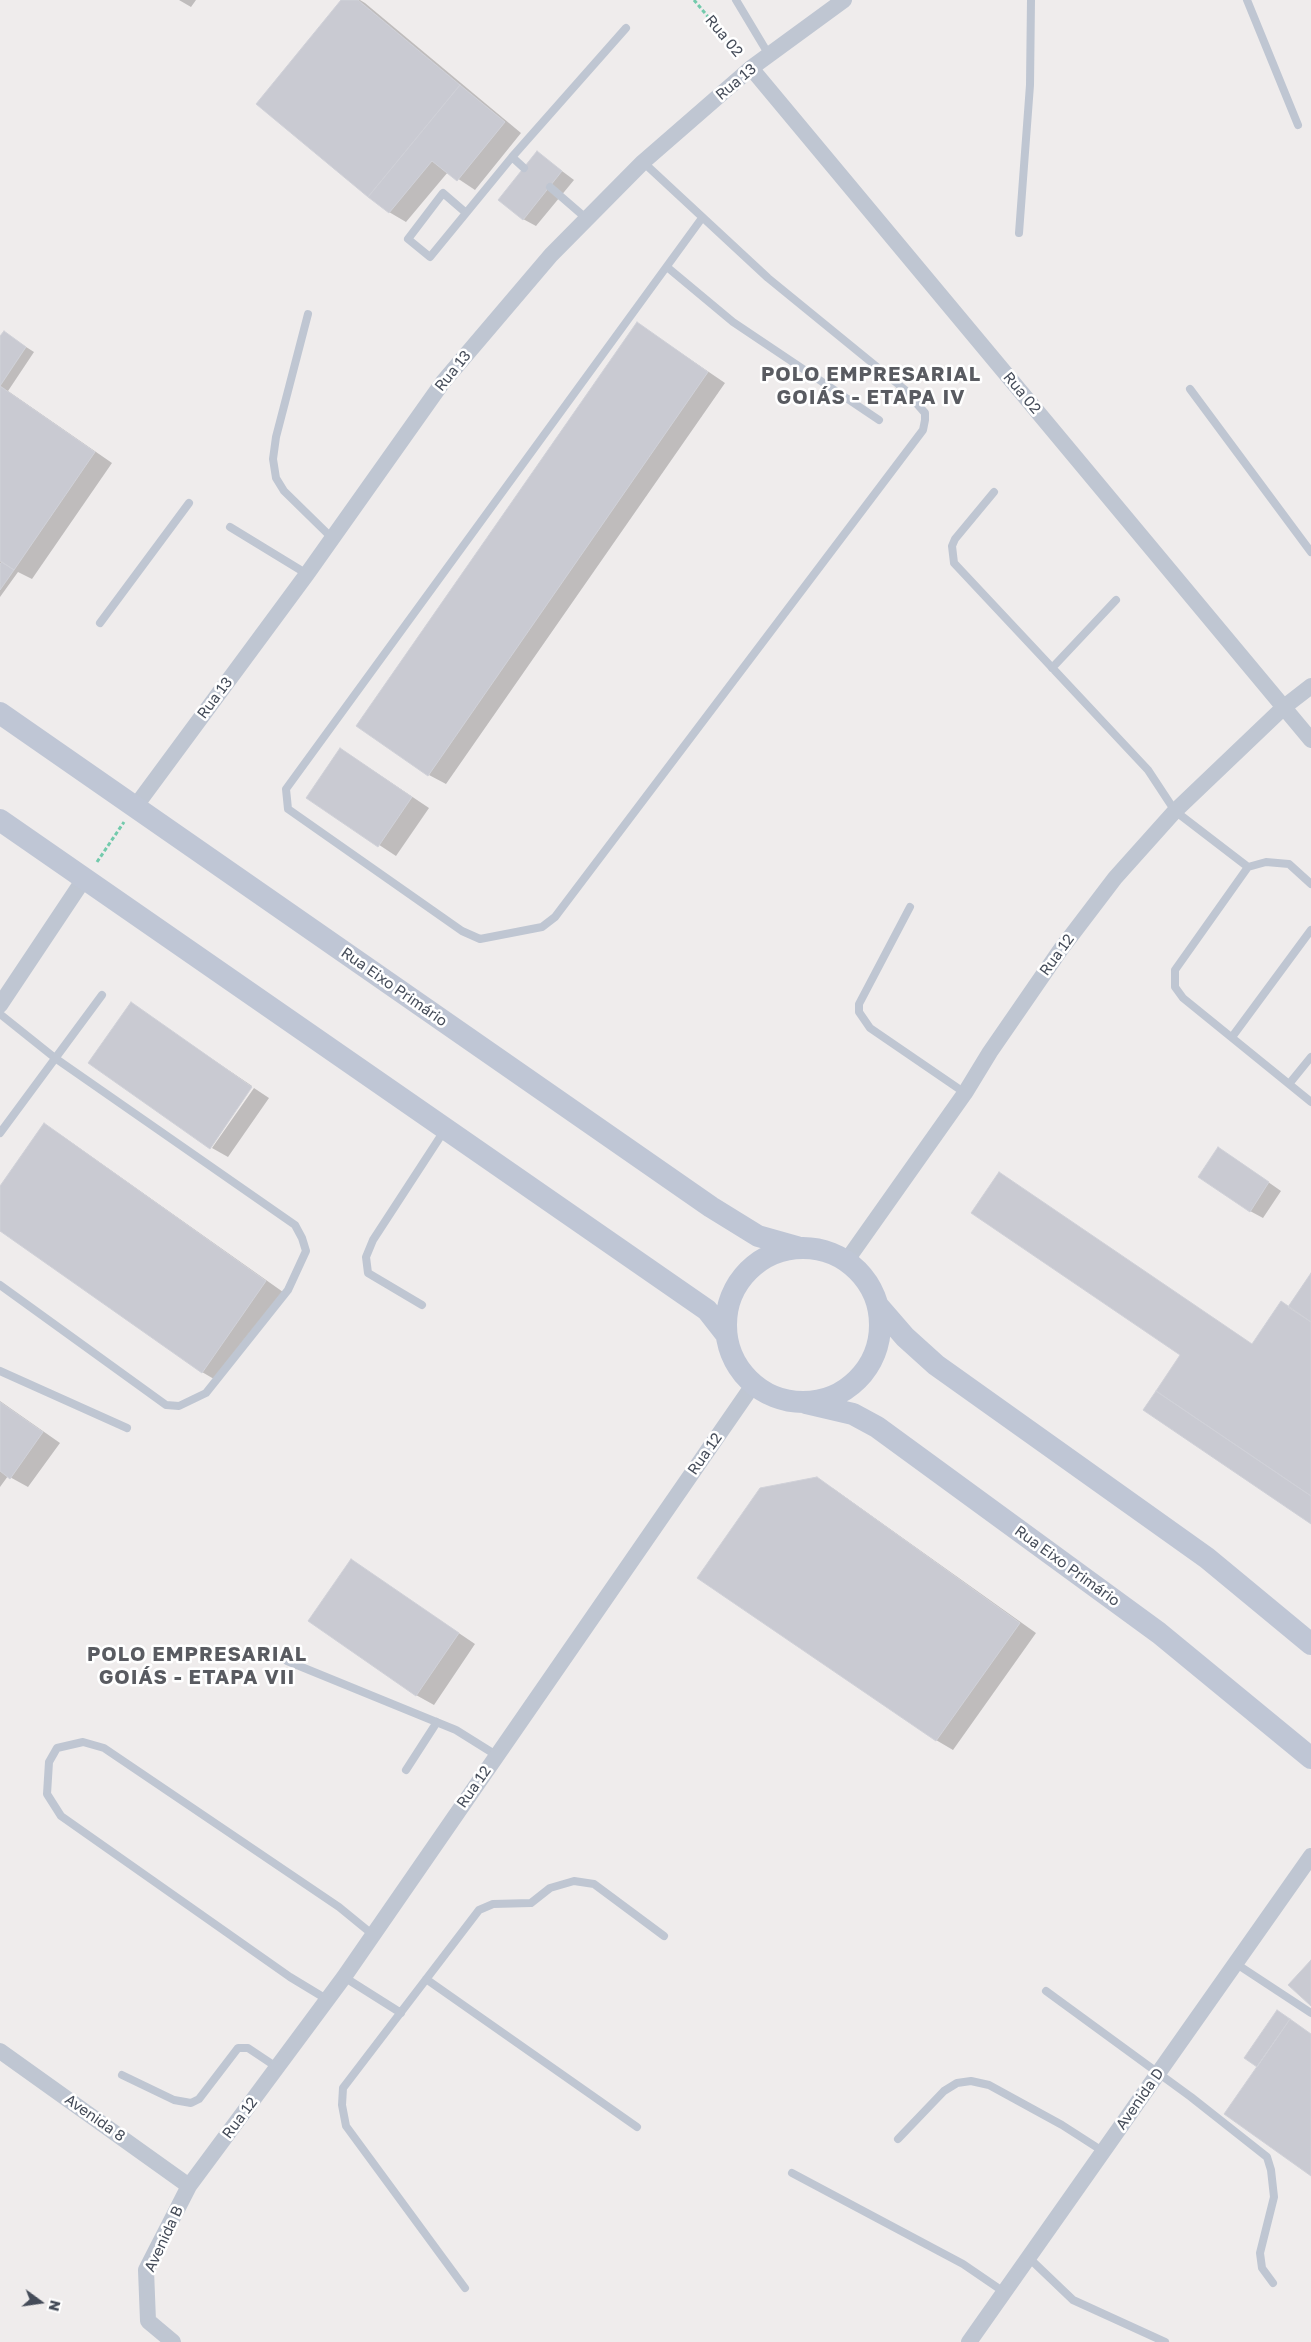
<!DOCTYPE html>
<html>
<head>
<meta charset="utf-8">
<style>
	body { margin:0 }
	#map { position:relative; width:1311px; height:2342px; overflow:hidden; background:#efecec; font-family:"Golos Text",sans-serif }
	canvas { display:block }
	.north { position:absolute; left:15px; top:2277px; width:50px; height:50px; -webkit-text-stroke:4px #fff; paint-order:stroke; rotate:104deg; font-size:14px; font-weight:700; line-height:20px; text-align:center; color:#454c59 }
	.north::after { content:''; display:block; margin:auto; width:18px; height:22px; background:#454c59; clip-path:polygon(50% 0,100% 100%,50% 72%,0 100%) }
</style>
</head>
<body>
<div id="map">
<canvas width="1311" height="2342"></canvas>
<div class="north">N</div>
</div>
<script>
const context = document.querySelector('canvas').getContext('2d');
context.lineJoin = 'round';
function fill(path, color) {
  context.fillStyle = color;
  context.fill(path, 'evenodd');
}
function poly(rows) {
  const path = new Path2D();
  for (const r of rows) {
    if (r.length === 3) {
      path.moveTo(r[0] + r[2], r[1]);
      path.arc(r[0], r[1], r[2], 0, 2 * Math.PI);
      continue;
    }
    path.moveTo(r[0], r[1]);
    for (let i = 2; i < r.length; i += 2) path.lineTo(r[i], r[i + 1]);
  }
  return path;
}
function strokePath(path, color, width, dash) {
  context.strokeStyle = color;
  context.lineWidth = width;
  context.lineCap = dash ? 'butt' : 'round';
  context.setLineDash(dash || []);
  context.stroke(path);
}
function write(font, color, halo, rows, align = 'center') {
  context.font = font + ' "Golos Text",sans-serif';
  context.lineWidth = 5;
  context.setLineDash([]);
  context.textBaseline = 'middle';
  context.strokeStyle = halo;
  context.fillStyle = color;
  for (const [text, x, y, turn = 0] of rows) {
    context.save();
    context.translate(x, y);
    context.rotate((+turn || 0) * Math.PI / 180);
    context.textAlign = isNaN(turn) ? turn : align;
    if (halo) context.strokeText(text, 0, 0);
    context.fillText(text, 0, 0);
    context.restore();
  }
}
fill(poly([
	[179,0,196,0,191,7],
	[343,0,360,0,365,3,521,133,475,190,448,172,406,222,389,212],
	[538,153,574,180,536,226,523,219],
	[637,323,725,383,446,784,429,775],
	[12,338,34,352,8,391,112,463,32,579,18,572,0,597,0,339],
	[341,749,429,808,396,856,308,798],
	[131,1004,252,1086,209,1147],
	[254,1088,269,1098,228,1157,212,1148],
	[44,1125,61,1135,283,1292,219,1382,202,1372,0,1229,0,1188],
	[1231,1156,1281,1191,1263,1218,1250,1211],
	[999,1174,1253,1345,1288,1307,1311,1274,1311,1523,1182,1355],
	[0,1401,60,1443,28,1487,8,1476,0,1487],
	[816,1479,834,1489,1036,1633,953,1750,936,1740],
	[351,1560,475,1644,434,1705,416,1695]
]), '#0003');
const building = poly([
	[341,0,358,0,460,85,368,197,256,104,341,0],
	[460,85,505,122,457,181,432,161,389,213,368,197,460,85],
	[537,151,562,171,523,220,498,200,537,151],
	[637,322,708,372,428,776,356,726,637,322],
	[4,331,26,347,0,386,0,336,4,331],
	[0,386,95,452,14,570,0,561,0,386],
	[2,562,14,570,0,590,0,564,2,562],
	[340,748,412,797,378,847,306,798,340,748],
	[131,1002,252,1087,210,1149,88,1063,131,1002],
	[44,1123,266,1281,202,1373,0,1231,0,1186,44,1123],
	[1218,1147,1269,1182,1250,1212,1198,1177,1218,1147],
	[999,1172,1252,1344,1281,1301,1311,1322,1311,1496,1156,1391,1180,1355,971,1213,999,1172],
	[1311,1273,1311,1322,1288,1307,1311,1273],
	[1156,1391,1311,1496,1311,1524,1143,1410,1156,1391],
	[0,1402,43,1432,10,1479,0,1471,0,1402],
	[817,1477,1020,1623,936,1741,697,1578,760,1488,817,1477],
	[351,1559,459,1633,416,1696,308,1621,351,1559],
	[1311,1960,1311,2006,1288,1985,1311,1960],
	[1277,2010,1290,2019,1257,2067,1244,2058,1277,2010],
	[1290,2019,1311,2034,1311,2176,1224,2114,1290,2019]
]);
fill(building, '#c9cad2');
strokePath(building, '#d0d1d8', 1);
strokePath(poly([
	[694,0,740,55],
	[97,862,124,822]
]), '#73caac', 3, [4, 2.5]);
strokePath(poly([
	[736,0,769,55],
	[1247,0,1298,125],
	[643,162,768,278,904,389,925,413,925,420,923,430,555,917,542,927,480,939,462,931,288,809,286,789,702,218],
	[524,168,512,157,626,28],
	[550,187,587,219],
	[465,212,443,193,408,239,430,257,512,157],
	[1019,233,1030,85,1031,0],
	[667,267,733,322,879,420],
	[308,314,276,437,273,459,276,478,284,491,332,538],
	[1190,389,1311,552],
	[994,492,955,539,952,546,954,563,1148,770,1175,811,1248,867],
	[230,527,307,574],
	[100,623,189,503],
	[1052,668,1116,600],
	[1311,884,1289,864,1266,862,1248,867,1175,970,1175,987,1183,998,1311,1102],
	[910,907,859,1004,859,1012,870,1028,965,1093],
	[0,1014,55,1058,295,1225,302,1238,306,1251,288,1290,206,1393,179,1406,166,1405,0,1285],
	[1232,1037,1311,930],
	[1289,1084,1311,1057],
	[0,1133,102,995],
	[422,1305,368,1273,366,1257,373,1240,444,1131],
	[0,1371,127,1428],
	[287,1661,456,1730,496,1755],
	[406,1770,437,1722],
	[1235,1963,1311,2013],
	[344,1977,401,2013],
	[426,1979,637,2127],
	[1046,1991,1191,2097,1267,2157,1271,2170,1274,2197,1260,2253,1262,2268,1273,2283],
	[328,2000,290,1977,61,1816,47,1794,49,1762,57,1748,83,1742,104,1748,339,1907,372,1934],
	[122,2075,174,2100,191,2103,199,2099,238,2048,248,2048,278,2068],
	[898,2139,944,2091,957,2083,971,2081,989,2085,1062,2125,1104,2152],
	[792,2173,963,2264,1004,2292],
	[1028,2257,1073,2300,1165,2342],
	[465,2288,346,2126,342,2105,343,2088,479,1910,493,1904,531,1903,550,1888,574,1881,594,1884,664,1936]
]), '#bfc6d2', 8);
strokePath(poly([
	[751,68,1311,740],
	[135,807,307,574,443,382,551,255,643,162,751,68,844,0],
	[0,1005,84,879],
	[847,1260,965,1093,990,1052,1061,949,1115,878,1175,811,1284,707,1311,686],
	[0,2051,189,2186],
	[173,2342,148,2321,146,2270,189,2186,344,1977,753,1385],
	[969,2342,1311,1856]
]), '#bfc6d2', 16);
strokePath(poly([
	[0,713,711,1207,758,1236,797,1247],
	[0,820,707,1310,725,1333],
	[803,1325,77],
	[879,1307,905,1337,936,1365,1207,1558,1311,1644],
	[806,1403,853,1414,877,1427,1159,1633,1311,1758]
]), '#bfc6d5', 22);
write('15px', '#454c59', '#fff', [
	["Rua 02",724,36,50],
	["Rua 13",736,82,-40],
	["Rua 13",453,371,-51],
	["Rua 02",1022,393,50],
	["Rua 13",215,698,-53],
	["Rua 12",1057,955,-54],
	["Rua Eixo Primário",394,987,35],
	["Rua 12",705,1454,-55],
	["Rua Eixo Primário",1067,1566,36],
	["Rua 12",474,1787,-55],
	["Avenida D",1140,2099,-55],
	["Avenida 8",95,2118,35],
	["Rua 12",240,2118,-53],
	["Avenida B",164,2239,-65]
]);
context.letterSpacing = '1px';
write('bold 20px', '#595b61', '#fff', [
	["POLO EMPRESARIAL",871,375],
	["GOIÁS - ETAPA IV",871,398],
	["POLO EMPRESARIAL",197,1655],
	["GOIÁS - ETAPA VII",197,1678]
]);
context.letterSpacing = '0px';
</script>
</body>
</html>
